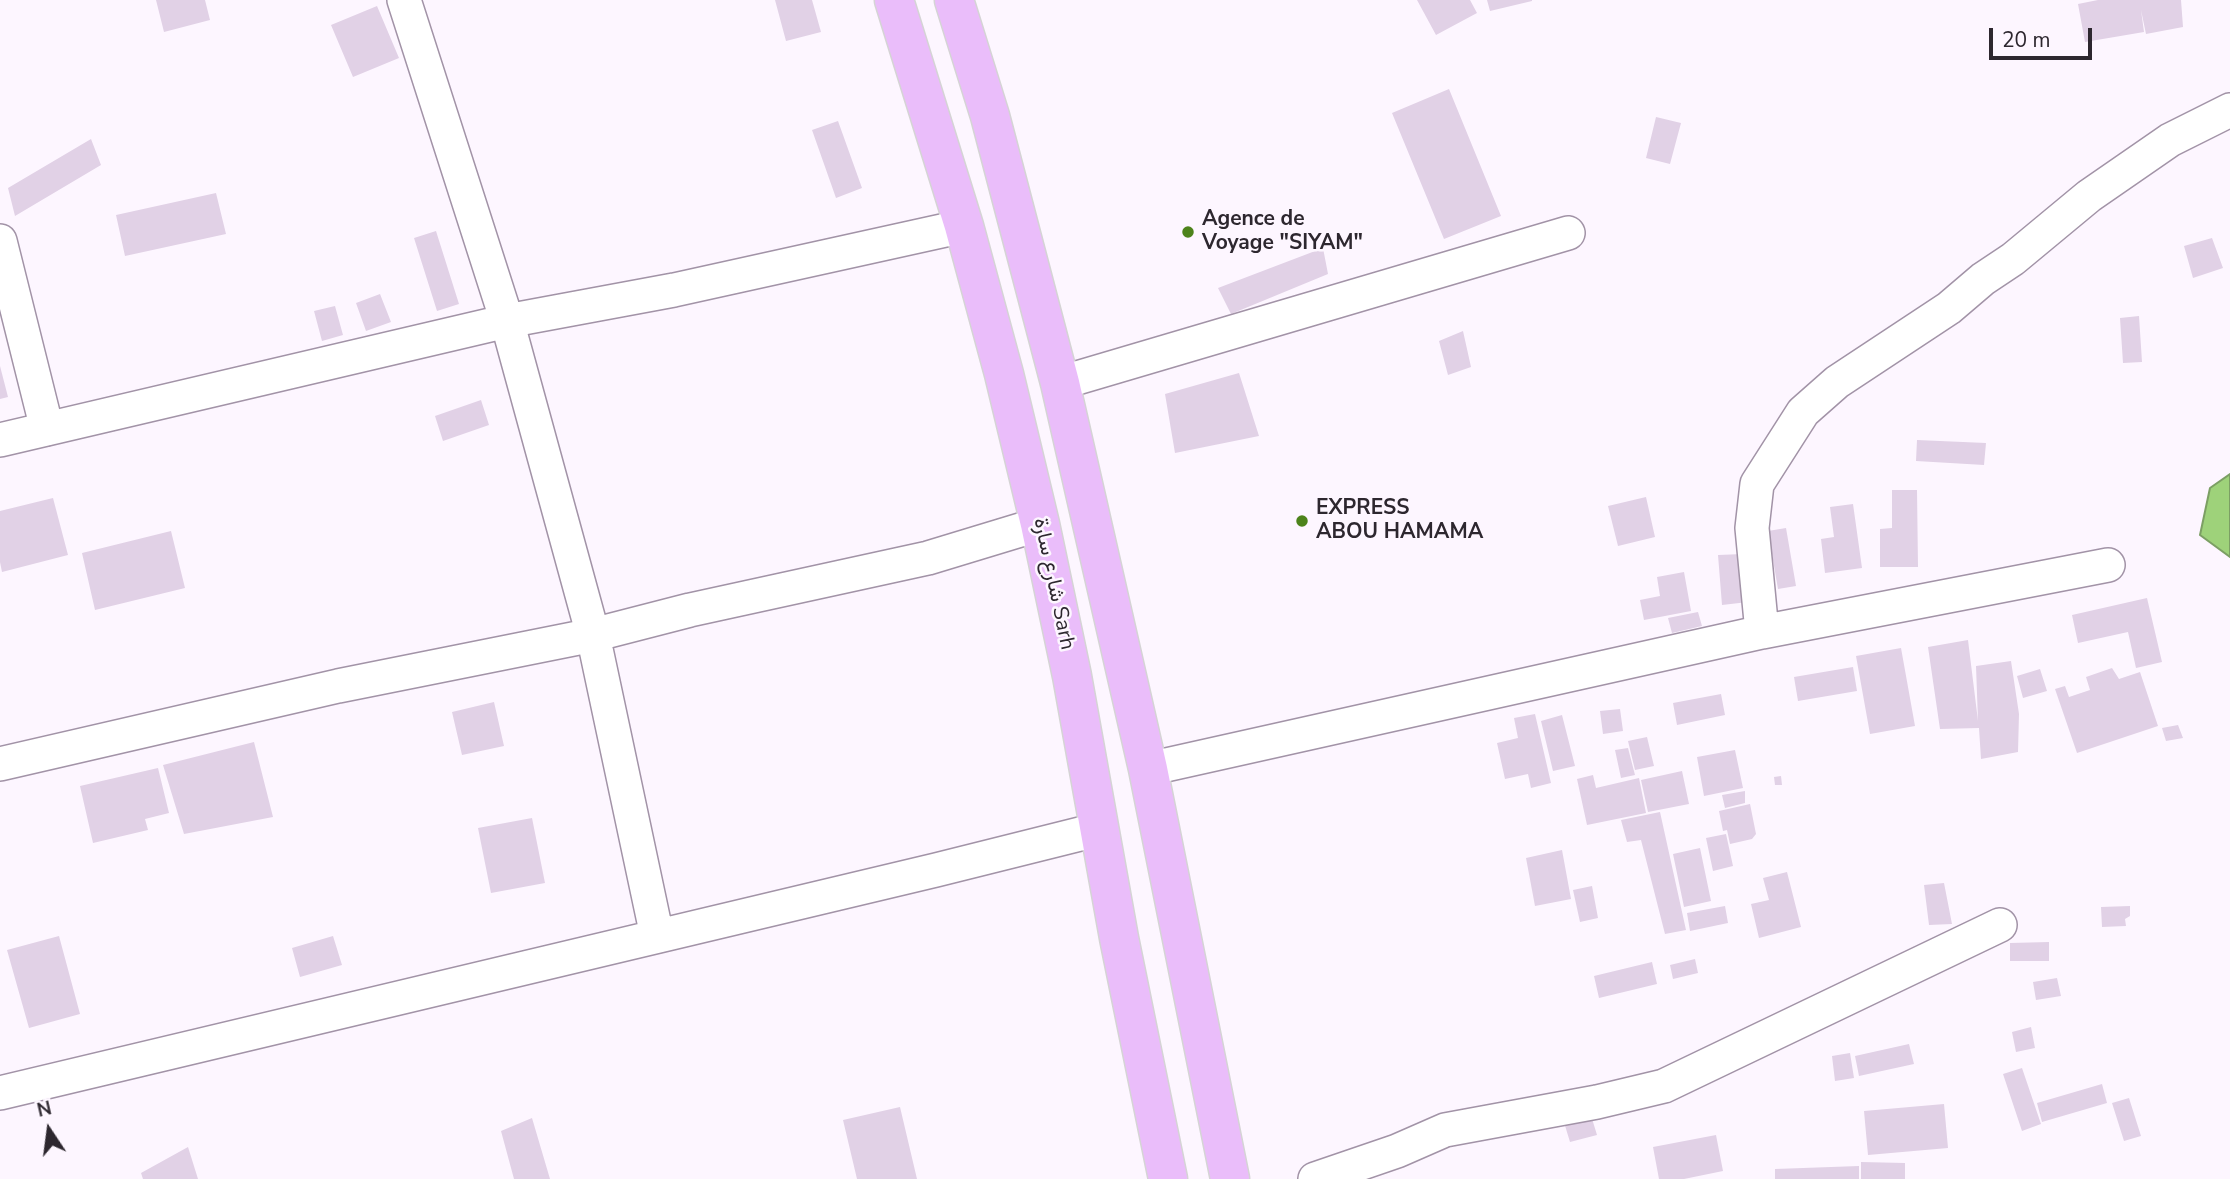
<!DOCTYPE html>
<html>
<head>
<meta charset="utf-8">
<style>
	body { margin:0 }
	#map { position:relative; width:2230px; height:1179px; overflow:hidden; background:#fdf6ff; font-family:"Nunito Sans",sans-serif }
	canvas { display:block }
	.north { position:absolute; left:14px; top:1095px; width:70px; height:70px; -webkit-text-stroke:5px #fdf6ff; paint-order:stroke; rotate:347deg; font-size:19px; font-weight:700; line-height:28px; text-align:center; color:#2d272f }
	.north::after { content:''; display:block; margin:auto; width:24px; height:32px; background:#2d272f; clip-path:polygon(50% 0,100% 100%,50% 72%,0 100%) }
	.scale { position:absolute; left:1989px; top:28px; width:103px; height:32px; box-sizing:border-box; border:4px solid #2d272f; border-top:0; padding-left:9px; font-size:21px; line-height:24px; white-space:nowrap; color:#2d272f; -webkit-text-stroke:5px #fdf6ff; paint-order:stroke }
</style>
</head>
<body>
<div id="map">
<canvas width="2230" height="1179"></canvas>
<div class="north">N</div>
<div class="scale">20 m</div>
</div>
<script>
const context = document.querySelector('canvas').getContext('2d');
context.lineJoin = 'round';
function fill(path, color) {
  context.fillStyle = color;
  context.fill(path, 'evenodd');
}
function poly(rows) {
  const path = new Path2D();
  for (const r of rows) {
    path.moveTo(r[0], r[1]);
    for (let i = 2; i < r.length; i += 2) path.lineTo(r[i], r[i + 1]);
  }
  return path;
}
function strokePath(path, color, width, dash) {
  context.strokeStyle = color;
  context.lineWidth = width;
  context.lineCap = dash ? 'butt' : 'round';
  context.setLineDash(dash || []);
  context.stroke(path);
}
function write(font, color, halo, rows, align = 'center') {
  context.font = font + ' "Nunito Sans",Vazirmatn,sans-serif';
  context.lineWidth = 5;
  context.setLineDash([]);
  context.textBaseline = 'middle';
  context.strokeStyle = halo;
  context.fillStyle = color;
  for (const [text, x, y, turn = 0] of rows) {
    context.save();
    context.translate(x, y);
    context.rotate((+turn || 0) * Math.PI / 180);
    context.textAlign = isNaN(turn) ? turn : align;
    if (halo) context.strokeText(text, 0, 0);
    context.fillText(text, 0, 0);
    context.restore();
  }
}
const water = poly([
	[2230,474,2230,557,2200,535,2210,488,2230,474]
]);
fill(water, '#9ed27a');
strokePath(water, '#7c9f64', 2);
fill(poly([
	[156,0,205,0,210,20,164,32],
	[775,0,812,0,821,32,786,41],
	[1417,0,1470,0,1477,13,1436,35],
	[1487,0,1532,0,1532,1,1490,11],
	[2098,0,2181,0,2183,27,2146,34,2141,10,2144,32,2085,42,2078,4],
	[377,6,399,58,353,77,331,25],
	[1449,89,1501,216,1444,239,1392,113],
	[1656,117,1681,123,1670,164,1646,158],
	[838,121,862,188,836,198,812,130],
	[91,139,101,165,15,216,8,188],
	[216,193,226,234,125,256,116,215],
	[436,231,459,304,437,311,414,238],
	[2212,238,2223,268,2193,278,2184,246],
	[1323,248,1328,274,1231,314,1218,288],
	[380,294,391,322,366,331,356,303],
	[335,306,343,335,322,341,314,311],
	[2139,316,2142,362,2123,363,2120,318],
	[1463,331,1471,367,1448,375,1439,341],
	[0,366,8,397,0,399],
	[1239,373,1259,436,1175,453,1165,394],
	[481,400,489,425,443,441,435,416],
	[1917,440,1986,443,1984,465,1916,461],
	[1892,490,1917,490,1918,567,1880,567,1880,529,1892,528],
	[1646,497,1655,537,1618,546,1608,506],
	[53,498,68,555,2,572,0,562,0,511],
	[1853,504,1862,568,1825,573,1821,539,1834,537,1830,507],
	[1786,528,1796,586,1778,589,1768,531],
	[171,531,185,588,95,610,82,553],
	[1743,554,1748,602,1722,605,1718,555],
	[1684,572,1691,611,1644,620,1640,600,1660,596,1657,577],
	[2147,598,2162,662,2136,668,2128,632,2078,643,2072,615],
	[1698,612,1702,626,1672,633,1668,618],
	[1968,640,1978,721,1976,666,2011,661,2019,714,2018,752,1981,759,1979,728,1940,729,1928,647],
	[1901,648,1915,726,1870,734,1856,656],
	[1853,667,1857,691,1798,701,1794,677],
	[2112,668,2119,679,2140,672,2158,726,2077,753,2055,689,2065,686,2069,697,2090,690,2086,677],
	[2040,669,2047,691,2023,698,2017,676],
	[1721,694,1725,715,1677,725,1673,703],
	[494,702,504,746,462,755,452,712],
	[1620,709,1623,731,1603,734,1600,711],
	[1535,714,1551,783,1531,788,1528,774,1505,779,1497,743,1518,738,1514,718],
	[1562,715,1575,766,1553,771,1541,721],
	[2178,725,2183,738,2166,741,2162,728],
	[1647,737,1654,766,1635,770,1628,741],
	[254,742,273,817,184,834,163,765],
	[1628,748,1635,775,1621,778,1615,750],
	[1735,750,1743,788,1704,796,1697,757],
	[158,768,169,813,145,819,148,830,93,843,80,786],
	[1682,771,1689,804,1648,812,1641,780],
	[1593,775,1596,788,1639,778,1646,813,1587,825,1577,779],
	[1781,776,1782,785,1775,785,1774,777],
	[1745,791,1745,803,1725,808,1722,795],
	[1750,804,1756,834,1752,839,1730,844,1727,830,1723,831,1719,811],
	[1660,812,1686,930,1665,934,1641,840,1627,842,1621,820],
	[532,818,545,883,491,893,478,828],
	[1726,834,1733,866,1713,871,1706,838],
	[1700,848,1711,901,1684,907,1673,854],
	[1562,850,1571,899,1535,906,1526,858],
	[1787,872,1801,927,1759,938,1751,904,1769,900,1763,878],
	[1944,883,1952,924,1929,925,1924,885],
	[1592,886,1598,918,1580,922,1573,890],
	[1725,906,1728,923,1690,931,1687,913],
	[2130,906,2130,916,2125,919,2126,926,2102,927,2101,907],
	[59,936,80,1014,29,1028,7,950],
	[333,936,342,965,300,977,292,948],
	[2049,942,2049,961,2010,961,2010,943],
	[1695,959,1698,973,1673,979,1670,965],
	[1652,962,1657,984,1599,998,1594,976],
	[2057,978,2061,996,2036,1000,2033,982],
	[2031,1027,2035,1048,2016,1052,2012,1032],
	[1909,1044,1914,1064,1859,1076,1855,1056],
	[1850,1053,1854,1078,1835,1081,1832,1056],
	[2022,1068,2041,1124,2022,1131,2003,1074],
	[2102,1084,2107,1103,2042,1122,2037,1103],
	[2129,1098,2141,1136,2124,1141,2112,1103],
	[1944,1104,1948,1148,1868,1155,1864,1111],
	[900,1107,917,1179,857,1179,843,1120],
	[1590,1112,1597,1135,1570,1142,1563,1119],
	[532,1118,550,1179,514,1179,501,1131],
	[1716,1135,1723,1171,1684,1179,1659,1179,1653,1147],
	[188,1147,198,1179,143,1179,141,1173],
	[1861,1162,1905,1163,1905,1179,1861,1179],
	[1859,1166,1859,1179,1775,1179,1775,1169]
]), '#e1d1e6');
const minor = poly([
	[404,0,507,321,593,635,657,936],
	[0,241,47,429],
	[1060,383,1568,233],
	[0,440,507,321,674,290,964,226],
	[1762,632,1752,528,1757,484,1803,412,1837,382,1949,308,1983,279,2013,259,2089,196,2170,140,2230,110],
	[0,764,338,686,593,635,690,610,928,558,1040,524],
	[1148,769,1762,632,2108,565],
	[0,1093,936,870,1100,829],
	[1315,1179,1397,1151,1445,1130,1597,1102,1664,1086,2000,925]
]);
const highway = poly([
	[894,0,964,226,1004,374,1040,524,1072,676,1119,938,1168,1179],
	[954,0,990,116,1060,383,1148,769,1230,1179]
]);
strokePath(minor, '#a293a7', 36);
strokePath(highway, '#d5d4d5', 41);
strokePath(minor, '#fff', 33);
strokePath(highway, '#eabdfa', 38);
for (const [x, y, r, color] of [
	[1188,232,7,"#4d831b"],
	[1302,521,7,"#4d831b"]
]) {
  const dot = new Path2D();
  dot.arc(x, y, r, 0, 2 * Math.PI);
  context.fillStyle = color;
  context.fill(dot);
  strokePath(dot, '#fdf6ff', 2.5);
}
write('bold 21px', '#2d272f', '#fdf6ff', [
	["Agence de",1202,220],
	["Voyage \"SIYAM\"",1202,244],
	["EXPRESS",1316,509],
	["ABOU HAMAMA",1316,533]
], 'left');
write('21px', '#2d272f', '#fdf6ff', [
	["شارع سارة Sarh",1053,584,78]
]);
</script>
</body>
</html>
